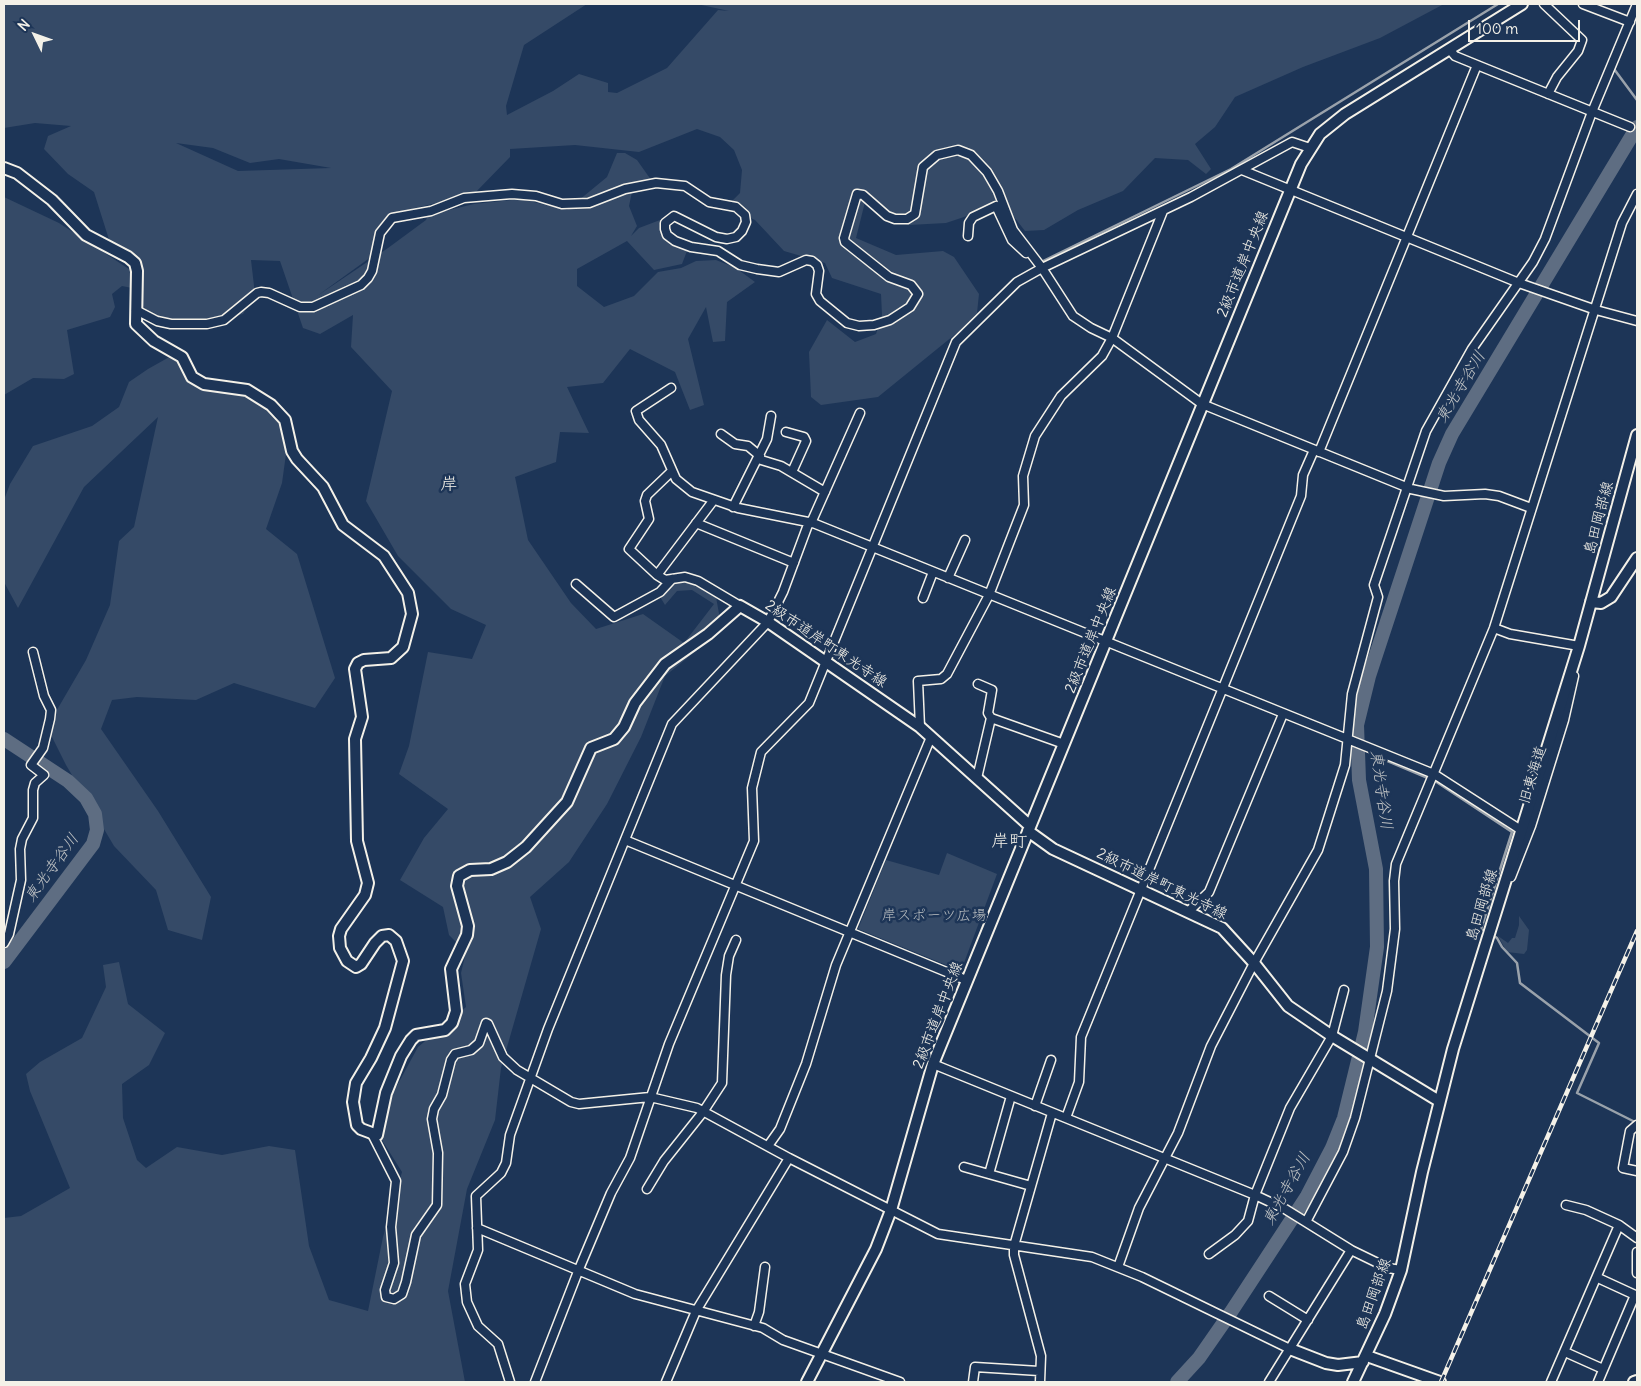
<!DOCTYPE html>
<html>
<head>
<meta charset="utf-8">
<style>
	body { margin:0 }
	#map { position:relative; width:1641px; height:1386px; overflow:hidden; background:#1d3557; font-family:Delius,sans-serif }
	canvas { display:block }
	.frame { position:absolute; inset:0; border:5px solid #f4f1e8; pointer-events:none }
	.north { position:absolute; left:10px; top:10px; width:50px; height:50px; -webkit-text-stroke:4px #1d3557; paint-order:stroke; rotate:312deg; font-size:14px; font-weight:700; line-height:20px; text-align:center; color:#f4f1e8 }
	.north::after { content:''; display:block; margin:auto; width:18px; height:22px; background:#f4f1e8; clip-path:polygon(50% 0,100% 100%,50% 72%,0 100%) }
	.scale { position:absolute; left:1468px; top:20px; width:112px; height:22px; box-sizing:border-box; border:2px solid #f4f1e8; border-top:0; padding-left:6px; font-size:15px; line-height:18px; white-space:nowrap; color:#f4f1e8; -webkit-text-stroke:4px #1d3557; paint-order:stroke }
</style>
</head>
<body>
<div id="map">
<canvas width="1641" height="1386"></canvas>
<div class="frame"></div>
<div class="north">N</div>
<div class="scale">100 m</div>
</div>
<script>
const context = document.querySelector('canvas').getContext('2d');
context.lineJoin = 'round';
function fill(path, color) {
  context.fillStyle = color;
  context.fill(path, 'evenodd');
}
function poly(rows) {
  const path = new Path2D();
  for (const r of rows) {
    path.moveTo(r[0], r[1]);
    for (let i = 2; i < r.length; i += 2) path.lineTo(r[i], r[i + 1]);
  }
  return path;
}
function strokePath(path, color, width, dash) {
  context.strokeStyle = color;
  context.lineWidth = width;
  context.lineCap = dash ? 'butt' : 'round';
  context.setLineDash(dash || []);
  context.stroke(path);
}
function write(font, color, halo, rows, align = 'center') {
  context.font = font + ' Delius,"Klee One",sans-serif';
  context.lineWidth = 5;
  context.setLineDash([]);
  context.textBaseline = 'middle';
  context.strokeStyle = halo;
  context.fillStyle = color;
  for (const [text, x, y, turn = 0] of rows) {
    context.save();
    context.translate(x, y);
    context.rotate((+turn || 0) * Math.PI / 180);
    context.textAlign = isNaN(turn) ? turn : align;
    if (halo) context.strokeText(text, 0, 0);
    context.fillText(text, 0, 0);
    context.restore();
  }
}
fill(poly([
	[4,4,587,4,524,45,506,106,507,115,553,91,579,74,608,83,608,92,617,93,667,68,718,10,729,11,697,4,1444,4,1380,38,1303,67,1235,97,1215,127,1195,144,1211,169,1206,174,1188,160,1155,158,1123,191,1078,210,1044,230,1025,231,1001,200,964,217,946,223,909,225,883,217,878,202,865,202,856,238,896,255,943,251,954,257,979,294,977,313,958,332,878,397,821,405,811,397,809,352,827,320,855,342,876,334,882,315,881,294,832,278,825,263,784,251,755,220,726,207,740,193,742,170,734,150,720,137,697,129,639,152,575,145,510,149,510,157,474,194,394,213,381,223,371,257,317,296,388,248,426,220,428,215,474,204,521,199,567,210,607,177,617,153,625,153,637,160,654,184,632,192,629,206,637,226,631,236,639,228,660,220,663,235,687,251,682,264,654,270,627,241,577,269,577,286,604,307,634,296,658,272,681,268,696,261,716,260,736,268,755,282,727,302,725,341,713,342,706,307,688,339,704,405,690,410,675,372,630,349,603,383,567,387,589,433,560,432,556,462,515,477,528,540,571,603,596,629,643,614,684,643,714,604,692,590,677,591,665,605,659,595,675,581,693,582,716,597,722,630,665,676,641,737,607,804,569,862,530,897,541,929,501,1068,495,1120,467,1189,448,1291,465,1382,4,1382,4,1218,21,1216,70,1188,30,1091,26,1074,40,1062,82,1038,106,987,103,965,119,962,128,1004,165,1033,149,1065,122,1084,123,1118,137,1160,146,1168,177,1147,222,1155,269,1146,295,1150,309,1246,329,1300,368,1311,383,1237,402,1172,380,1137,393,1093,418,1047,466,1007,461,973,466,952,449,935,443,907,400,880,424,838,448,809,399,774,409,746,428,652,472,659,486,625,451,609,398,556,366,501,392,391,351,347,353,315,320,334,303,328,280,261,251,260,255,294,243,314,198,325,169,322,148,312,139,301,135,267,111,246,94,192,68,174,44,149,48,136,71,126,35,123,4,128],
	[176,143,213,148,250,163,279,159,331,168,238,171],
	[4,197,59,223,135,273,137,289,122,286,112,294,115,307,110,317,67,330,74,374,64,379,33,378,4,395],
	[180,351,196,383,258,393,284,426,286,454,282,483,266,529,297,554,335,678,315,708,234,683,196,700,137,697,112,700,101,729,158,811,211,897,202,940,168,930,156,890,114,846,66,765,47,727,86,660,110,605,119,541,134,527,158,417,84,487,18,608,4,582,4,500,10,484,33,446,92,426,119,407,129,382,148,369],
	[947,853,997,874,961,971,858,929,886,860,939,875],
	[1519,916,1529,930,1527,950,1524,954,1507,952,1498,936,1508,943,1512,938,1515,938,1519,925]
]), '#354a67');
strokePath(poly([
	[1629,32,1637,13],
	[1615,67,1614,69,1637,100],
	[1041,262,1231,169,1498,4],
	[1371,754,1435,781,1512,832,1481,929,1486,932],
	[1491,934,1497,938,1502,947,1517,963,1520,983,1599,1043,1577,1093,1637,1123]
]), '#9aa2ab', 2.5);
strokePath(poly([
	[4,739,68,781,86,798,95,814,97,830,93,844,4,962],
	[1177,1382,1199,1358,1231,1312,1307,1196,1332,1148,1344,1118,1365,1032,1377,947,1376,869,1359,780,1357,725,1369,676,1439,463,1452,434,1637,127]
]), '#5e6d82', 14);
const street = poly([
	[1544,4,1582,40,1578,51,1557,77,1548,94],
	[1583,4,1630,22],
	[1449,49,1455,56,1477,65,1630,127],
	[1242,170,1519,283,1596,310,1637,321],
	[968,236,969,223,973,217,996,206,1012,240,1026,253],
	[136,310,157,321,171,324,207,324,224,320,257,293,261,292,269,293,300,307,313,307,361,285,368,278,372,271,380,233,392,218,431,211,464,198,512,194,536,196,562,204,589,203,625,189,656,183,685,186,709,202,736,207,745,215,746,222,742,231,736,237,727,239,716,237,674,216,665,223,665,229,667,235,675,241,691,247,718,251,740,265,757,269,779,272,806,260,812,261,817,265,819,271,816,294,820,301,847,323,859,326,874,325,890,320,910,307,918,294,911,285,889,277,845,242,844,238,857,194,863,195,887,216,895,219,907,219,915,214,923,167,937,155,958,150,971,155,987,172,998,191,1013,230,1042,268,1073,316,1091,328,1112,338,1202,404,1411,489,1444,496,1485,494,1499,496,1531,508],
	[671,388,636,411,639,420,661,445,676,479,692,492,738,508,813,523,1434,774,1521,830],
	[786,432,804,437,806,441,792,472],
	[721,434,735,444,748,446,760,456],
	[1319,452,1477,65],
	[758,459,781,466,825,492],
	[672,471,647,495,645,501,649,519,629,549,657,575,665,580,685,577,698,581,740,606],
	[733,507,767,439,771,416],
	[696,523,794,563],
	[811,523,860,413],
	[657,575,713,501],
	[948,578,965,540],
	[576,584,614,617,660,592,672,579],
	[923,598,933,572],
	[1494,628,1510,634,1579,646,1578,650],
	[978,684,992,690,988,713,991,718],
	[920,727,918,681,941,679,947,674,989,595,1024,505,1023,476,1035,436,1061,396,1102,356,1112,338,1163,211],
	[977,778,991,718,1064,744],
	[625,840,966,980],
	[1511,877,1531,826,1564,720,1574,676],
	[1188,912,1209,892,1283,714],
	[4,943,9,934,21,880,20,849,22,839,33,818,33,790,35,783,44,775,31,765,43,748,50,719,51,710,44,696,33,652],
	[933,1064,1255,1195,1285,1209,1351,1250,1388,1268,1401,1270],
	[1035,1106,1051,1060],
	[1066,1118,1079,1082,1081,1037,1301,496,1303,475,1314,450],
	[1637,1125,1630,1131,1623,1168,1637,1171],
	[372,1134,396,1181,391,1227,394,1263,385,1290,386,1297,394,1299,402,1294,406,1282,416,1235,437,1205,438,1153,432,1119,434,1109,442,1095,451,1060,455,1054,471,1050,479,1043,486,1023,488,1024,503,1057,517,1070,571,1102,579,1104,650,1097,697,1108,789,1158,938,1234,1092,1257,1142,1277,1290,1349],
	[768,1146,780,1129,806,1064,836,965,931,737],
	[964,1167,1031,1186],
	[989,1174,1011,1096],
	[647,1189,664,1161,703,1112,722,1083,726,975,729,956,736,940],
	[1566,1205,1586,1210,1619,1225,1637,1238],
	[1306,1222,1343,1152,1355,1118,1387,991,1395,929,1394,881,1396,864,1494,628,1622,223,1637,194],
	[477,1228,635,1294,763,1328,783,1340,900,1382],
	[1637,1252,1637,1273],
	[1209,1254,1235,1235,1248,1221,1255,1195,1290,1108,1332,1036,1344,990],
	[1118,1267,1139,1208,1178,1133,1211,1046,1254,963,1318,850,1345,765,1352,694,1378,597,1374,585,1426,431,1472,349,1533,262,1545,239,1592,112,1637,4],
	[1598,1278,1635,1295,1598,1382],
	[1269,1296,1308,1320],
	[754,1326,759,1312,765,1267],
	[1565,1352,1603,1369],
	[510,1382,498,1344,478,1326,467,1302,465,1284,478,1250,476,1196,501,1173,506,1163,510,1135,548,1029,672,724,768,622,783,592,809,522],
	[535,1382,579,1269,611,1193,630,1158,669,1044,754,841,752,788,761,752,809,703,956,342,1017,282,1042,268,1191,197,1292,142,1310,148],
	[666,1382,696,1311,789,1158],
	[973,1382,975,1367,1039,1371],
	[1040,1382,1041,1356,1014,1255,1014,1246,1052,1113],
	[1269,1382,1351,1250],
	[1551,1382,1619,1225]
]);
const secondary = poly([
	[4,168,17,173,52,200,86,235,128,257,135,263,137,271,136,324,154,341,182,357,192,377,204,384,247,390,271,405,285,420,292,451,297,459,323,487,343,525,384,556,408,593,412,614,403,647,391,658,364,660,358,663,355,669,362,717,355,739,357,841,368,883,365,895,341,929,339,936,340,948,347,961,356,967,361,964,375,943,382,936,389,935,396,941,403,961,385,1028,371,1058,356,1083,353,1102,357,1125,361,1129,377,1135,386,1093,401,1056,411,1040,416,1035,445,1030,452,1023,456,1011,451,969,467,935,468,926,457,886,459,876,470,870,491,869,507,862,526,847,567,802,591,748,614,739,624,727,635,703,665,664,708,634,740,606,768,622,920,727,1030,826],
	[1591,602,1601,603,1611,597,1637,558],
	[1028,831,1053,849,1222,928,1254,963,1288,1006,1332,1036,1439,1101],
	[1290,1349,1326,1363,1338,1365,1363,1362],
	[1367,1356,1440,1382],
	[807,1382,876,1249,891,1210,933,1064,1301,164,1320,134,1345,114,1522,4],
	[1353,1382,1385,1314,1401,1270,1422,1172,1453,1049,1579,646,1637,435],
	[1634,1382,1637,1381]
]);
strokePath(street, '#f4f1e8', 11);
strokePath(secondary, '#f4f1e8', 14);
strokePath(street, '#1d3557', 8);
strokePath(secondary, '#1d3557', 10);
const rail = poly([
	[1441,1382,1637,931]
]);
strokePath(rail, '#f4f1e8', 4.5);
strokePath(rail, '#1d3557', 2.5, [8]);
write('15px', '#f4f1e8', '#1d3557', [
	["2級市道岸中央線",1243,264,-68],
	["島田岡部線",1599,518,-75],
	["2級市道岸中央線",1091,640,-68],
	["2級市道岸町東光寺線",826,644,34],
	["旧東海道",1533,775,-73],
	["2級市道岸町東光寺線",1162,884,26],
	["島田岡部線",1482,905,-73],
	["2級市道岸中央線",938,1015,-69],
	["島田岡部線",1374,1294,-70]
]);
write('15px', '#bbbfc1', '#1d3557', [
	["岸スポーツ広場",934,916]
]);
write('italic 16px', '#c0c3c4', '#1d3557', [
	["東光寺谷川",1461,387,-59],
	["東光寺谷川",1381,790,82],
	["東光寺谷川",52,868,-54],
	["東光寺谷川",1287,1189,-61]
]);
write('18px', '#f4f1e8', '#1d3557', [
	["岸",449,485],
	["岸町",1009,842]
]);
</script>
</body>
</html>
